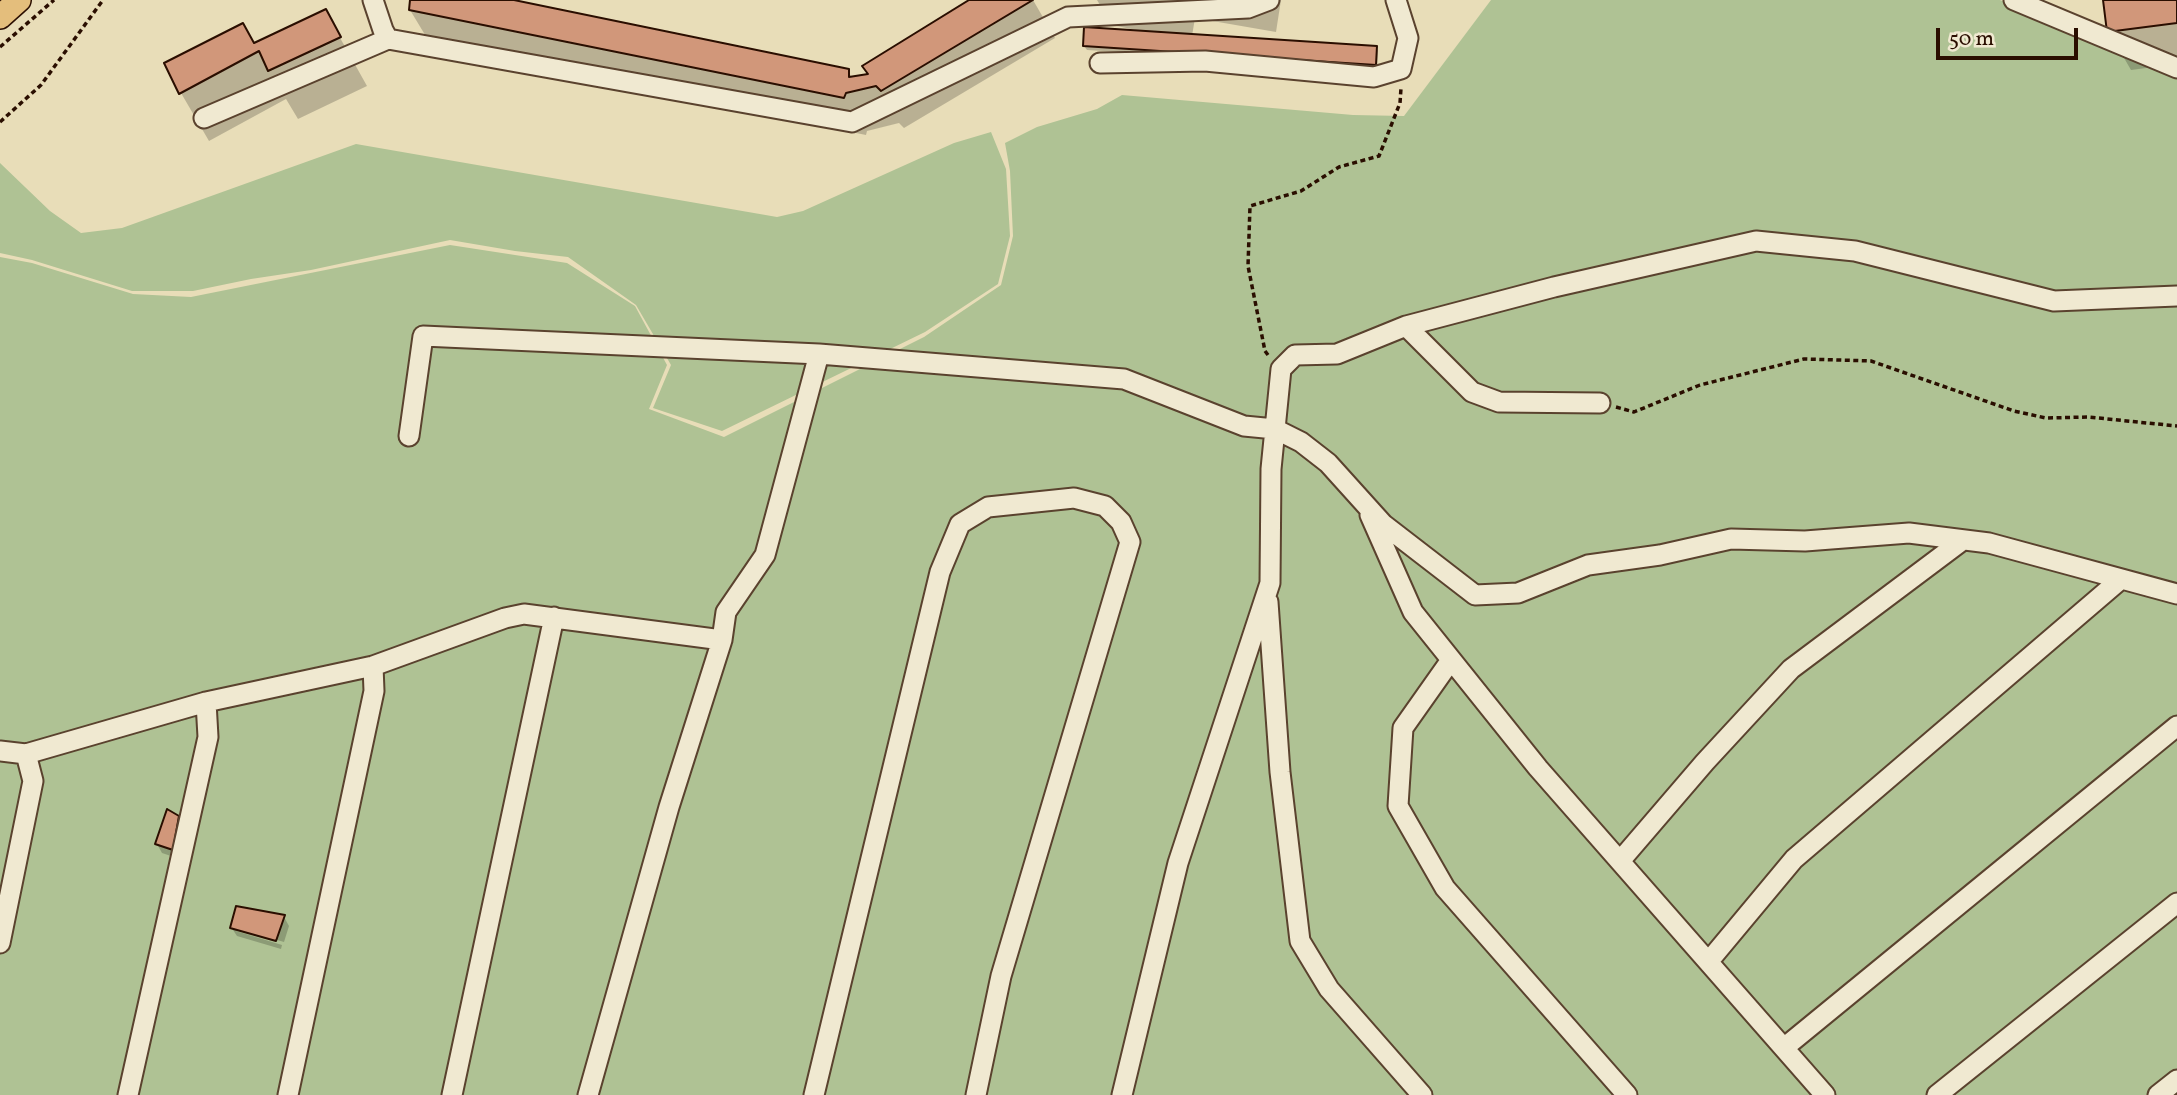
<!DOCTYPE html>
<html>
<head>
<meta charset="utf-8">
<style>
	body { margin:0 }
	#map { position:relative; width:2177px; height:1095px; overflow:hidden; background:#e8ddb8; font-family:Vollkorn,serif }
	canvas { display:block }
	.scale { position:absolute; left:1936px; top:28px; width:142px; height:32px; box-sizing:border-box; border:4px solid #2a0e00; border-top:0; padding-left:9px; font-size:21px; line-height:24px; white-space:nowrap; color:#2a0e00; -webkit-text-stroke:5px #f0e9d1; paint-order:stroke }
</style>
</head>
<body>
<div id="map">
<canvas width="2177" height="1095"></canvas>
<div class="scale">50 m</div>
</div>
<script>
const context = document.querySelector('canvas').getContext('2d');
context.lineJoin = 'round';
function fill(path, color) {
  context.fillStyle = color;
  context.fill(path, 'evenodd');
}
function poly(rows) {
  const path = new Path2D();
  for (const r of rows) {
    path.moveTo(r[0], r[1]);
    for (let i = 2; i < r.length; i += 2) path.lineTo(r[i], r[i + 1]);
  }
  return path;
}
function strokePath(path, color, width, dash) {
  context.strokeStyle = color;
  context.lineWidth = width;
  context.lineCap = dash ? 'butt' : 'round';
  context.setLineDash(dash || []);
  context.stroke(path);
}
fill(poly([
	[1491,0,2000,0,2177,73,2177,1095,0,1095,0,257,32,263,133,294,191,297,450,245,567,263,635,306,667,365,649,409,724,437,924,337,1001,285,1013,236,1010,171,1005,143,1037,127,1097,109,1122,95,1353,115,1404,116],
	[991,132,1006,169,1010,236,998,284,925,332,722,431,653,408,671,365,636,305,568,257,515,251,450,240,311,270,251,279,193,291,132,291,32,260,0,253,0,163,50,211,81,233,122,228,356,144,777,217,803,211,954,143]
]), '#afc294');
fill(poly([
	[412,0,506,0,848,71,852,78,870,75,972,0,1033,0,1055,38,904,128,899,123,867,131,866,135,433,48,410,10],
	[1097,0,1281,0,1276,32,1195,18,1192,36,1376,47,1378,51,1377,68,1087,50,1084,46,1135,32,1136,30,1112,25],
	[2105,0,2177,0,2177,64,2131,70,2109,32],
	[325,11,367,86,298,119,286,99,209,141,181,93],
	[178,817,183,827,177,858,162,853,157,844],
	[284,917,289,926,284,942,236,928,236,931,282,945,281,949,237,936,231,927]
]), '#0003');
const building = poly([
	[410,0,514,0,849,69,849,77,868,74,862,66,969,0,1033,0,881,91,876,86,846,93,844,98,409,10,410,0],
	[2103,0,2177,0,2177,23,2107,32,2103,0],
	[326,9,341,37,268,71,259,51,179,94,164,63,243,23,254,43,326,9],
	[1084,27,1377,46,1376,65,1083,46,1084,27],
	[167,809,179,816,173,850,155,844,167,809],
	[236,906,285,915,276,941,230,928,236,906]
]);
fill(building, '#d1977a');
strokePath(building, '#2a0e00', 2);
const minor = poly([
	[2014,0,2177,68],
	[388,39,852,122,1068,17,1248,8,1269,0],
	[1100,63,1205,61,1374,77,1401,69,1408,38,1396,0],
	[204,118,388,39,383,30,373,0],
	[1406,326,1472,392,1499,402,1600,403],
	[409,436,423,336,819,354,1124,379,1244,426,1275,429,1301,442,1328,463,1383,524,1475,595,1518,593,1588,565,1660,555,1731,539,1805,541,1909,533,1989,543,2177,594],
	[1370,515,1413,612,1538,768,1825,1095],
	[1268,602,1280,772,1300,941,1329,989,1422,1095],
	[1451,660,1403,728,1398,806,1445,888,1627,1095],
	[0,751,26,754,206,702,373,666,505,618,524,614,722,640],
	[1620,861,1705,762,1791,669,1963,540],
	[0,943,33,781,26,754],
	[1709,961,1794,859,2121,579],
	[1785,1047,2177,726],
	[128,1095,208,737,206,702],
	[288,1095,374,691,373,666],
	[452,1095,554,617],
	[588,1095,669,807,722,640,726,612,765,555,819,354],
	[814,1095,940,572,960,524,988,507,1074,498,1105,506,1121,522,1130,542,1001,976,976,1095],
	[1122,1095,1178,863,1270,583,1271,469,1281,369,1295,355,1337,354,1406,326,1554,287,1756,241,1855,251,2054,301,2177,296],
	[1937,1095,2177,903],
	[2158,1095,2177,1080]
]);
const major = poly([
	[0,17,19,0]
]);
strokePath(minor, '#5a422e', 23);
strokePath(major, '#2a0e00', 26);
strokePath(poly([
	[0,47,54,0],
	[0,122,41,85,103,0],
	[1268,355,1265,351,1248,266,1250,206,1301,191,1339,167,1379,156,1400,103,1401,88],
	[1616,407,1634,412,1700,385,1804,359,1871,361,2014,411,2046,418,2088,417,2177,426]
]), '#2a0e00', 3.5, [5, 3.5]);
strokePath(minor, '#f0e9d1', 19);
strokePath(major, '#e4be7c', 23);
</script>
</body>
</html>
